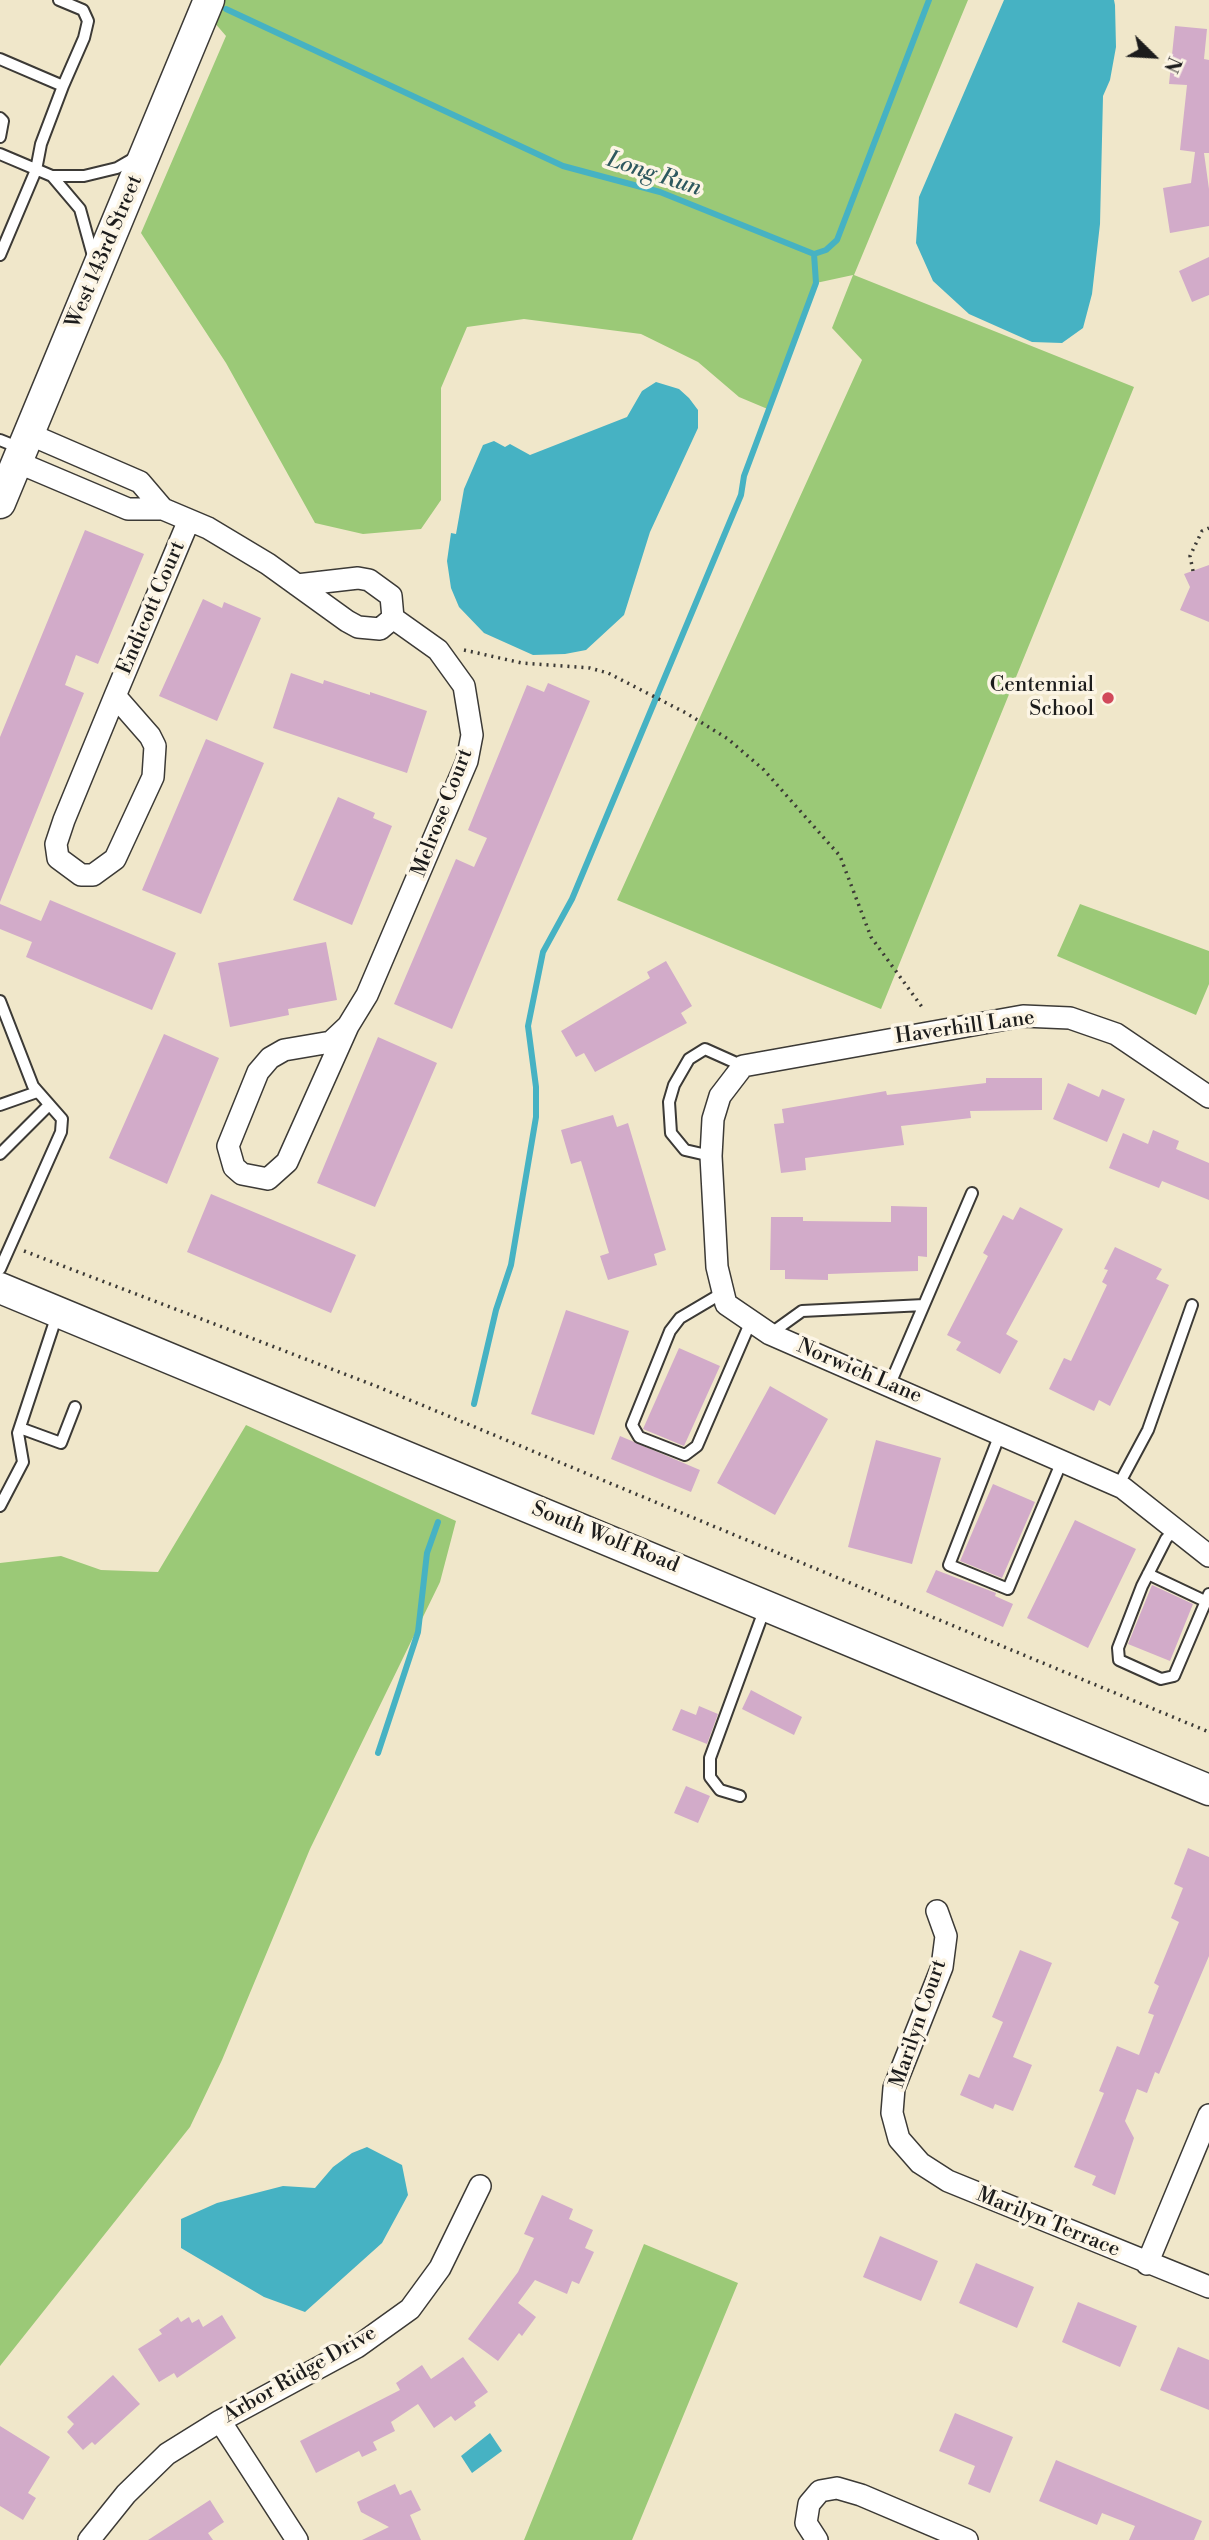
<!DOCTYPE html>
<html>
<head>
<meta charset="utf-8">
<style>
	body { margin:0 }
	#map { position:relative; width:1209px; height:2540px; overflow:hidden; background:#f0e7ca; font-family:"Libre Bodoni",serif }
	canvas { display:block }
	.north { position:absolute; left:1118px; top:21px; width:70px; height:70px; -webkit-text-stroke:5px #fcf5e5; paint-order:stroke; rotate:114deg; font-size:19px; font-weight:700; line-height:28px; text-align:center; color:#1c1c1c }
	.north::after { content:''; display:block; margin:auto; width:24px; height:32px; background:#1c1c1c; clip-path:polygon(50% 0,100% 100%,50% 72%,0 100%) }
</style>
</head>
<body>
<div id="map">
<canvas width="1209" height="2540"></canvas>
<div class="north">N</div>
</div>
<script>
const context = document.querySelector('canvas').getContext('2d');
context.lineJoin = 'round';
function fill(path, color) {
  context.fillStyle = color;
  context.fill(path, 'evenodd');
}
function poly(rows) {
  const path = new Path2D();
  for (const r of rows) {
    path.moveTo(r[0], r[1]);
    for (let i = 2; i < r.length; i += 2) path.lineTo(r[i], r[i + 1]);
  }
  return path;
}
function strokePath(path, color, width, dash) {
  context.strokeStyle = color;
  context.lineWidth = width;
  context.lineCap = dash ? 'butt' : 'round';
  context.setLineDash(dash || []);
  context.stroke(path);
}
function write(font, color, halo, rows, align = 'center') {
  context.font = font + ' "Libre Bodoni",serif';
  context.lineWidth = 7;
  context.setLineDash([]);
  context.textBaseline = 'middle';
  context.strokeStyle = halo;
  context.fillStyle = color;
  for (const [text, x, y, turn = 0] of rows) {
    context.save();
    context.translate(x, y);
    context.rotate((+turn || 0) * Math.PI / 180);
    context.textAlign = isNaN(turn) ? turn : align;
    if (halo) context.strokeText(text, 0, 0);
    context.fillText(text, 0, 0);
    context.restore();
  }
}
fill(poly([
	[195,0,968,0,854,275,1134,387,881,1009,617,900,862,360,832,328,853,275,816,283,770,410,739,397,698,362,641,334,524,319,467,327,441,388,441,500,421,529,363,534,315,523,226,363,141,233,226,36],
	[1080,904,1209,951,1209,984,1196,1015,1057,956],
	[246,1425,456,1521,440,1582,310,1849,222,2060,190,2127,0,2366,0,1563,61,1556,101,1570,158,1572],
	[644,2244,738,2283,632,2540,524,2540]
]), '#9bc977');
fill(poly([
	[1004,0,1114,0,1115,5,1116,47,1110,80,1103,96,1100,224,1092,294,1083,328,1062,343,1032,342,969,314,933,281,916,243,919,197],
	[656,382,679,389,689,398,698,410,698,428,650,532,624,615,586,650,565,654,533,655,484,633,459,607,451,588,447,561,451,533,456,534,464,489,483,445,494,441,505,447,510,444,530,455,627,417,642,391],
	[367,2147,402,2165,408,2195,382,2243,305,2312,264,2297,181,2248,181,2219,217,2203,283,2186,315,2188,333,2167,352,2153],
	[490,2433,502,2451,472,2473,461,2456]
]), '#46b2c3');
strokePath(poly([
	[226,9,563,166,660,192,814,254,826,250,837,240,929,0],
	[474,1404,496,1310,511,1265,536,1117,536,1087,528,1026,543,952,572,899,741,495,744,476,816,283,814,254],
	[378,1753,418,1632,427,1553,438,1522]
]), '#46b2c3', 6);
fill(poly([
	[1175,26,1207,29,1204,59,1209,60,1209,153,1204,153,1209,189,1209,226,1170,233,1163,188,1191,183,1195,152,1180,150,1187,85,1169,84],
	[1209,257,1209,295,1192,302,1179,271],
	[85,530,144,554,98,664,76,655,65,685,84,693,0,902,0,737],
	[1209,565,1209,622,1180,610,1190,587,1184,574],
	[203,599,222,608,224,602,261,618,217,721,159,696],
	[291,673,323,684,324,680,370,695,370,692,427,711,407,773,273,728],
	[548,683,590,701,452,1029,394,1004,456,859,474,867,487,838,468,830,527,685,544,692],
	[206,739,264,763,201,914,142,890],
	[338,797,375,813,373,818,392,826,352,925,293,900],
	[50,900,176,953,152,1010,26,957,32,942,0,929,0,904,41,921],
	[326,942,337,1000,288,1009,289,1015,230,1027,218,963],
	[666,961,692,1006,681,1013,687,1023,595,1072,584,1053,576,1057,561,1031,650,978,647,972],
	[164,1034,219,1058,167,1184,109,1158],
	[378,1037,437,1063,375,1207,317,1183],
	[986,1078,1042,1078,1042,1110,970,1111,971,1118,901,1126,904,1145,805,1158,806,1170,781,1173,774,1124,784,1123,782,1109,886,1091,887,1095,986,1083],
	[1068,1083,1099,1097,1102,1089,1125,1099,1107,1142,1053,1119],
	[613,1115,617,1127,628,1123,666,1250,654,1254,657,1265,608,1280,600,1256,609,1253,581,1161,571,1164,561,1130],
	[1153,1130,1179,1141,1176,1149,1209,1163,1209,1200,1162,1181,1159,1188,1109,1168,1123,1133,1148,1144],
	[211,1194,356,1255,331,1313,187,1252],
	[891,1206,927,1207,927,1257,918,1256,918,1271,828,1274,828,1280,785,1279,785,1270,770,1270,771,1217,803,1217,803,1221,891,1222],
	[1020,1207,1063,1229,1006,1334,1018,1341,1000,1374,956,1350,961,1342,947,1335,988,1256,983,1253,1003,1215,1013,1220],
	[1115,1247,1162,1269,1156,1279,1169,1285,1110,1406,1099,1400,1094,1411,1049,1389,1064,1358,1071,1361,1107,1285,1102,1282,1108,1270,1104,1269],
	[566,1310,629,1331,594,1435,531,1414],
	[679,1348,720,1366,684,1446,643,1429],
	[770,1386,828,1419,775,1515,717,1483],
	[620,1436,700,1470,691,1492,611,1459],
	[876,1440,941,1458,912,1564,848,1547],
	[993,1484,1035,1502,1002,1578,960,1561],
	[1075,1520,1136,1549,1088,1648,1027,1618],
	[936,1570,996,1593,995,1596,1013,1604,1003,1627,926,1592],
	[1152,1585,1193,1604,1170,1661,1128,1644],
	[751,1690,802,1717,794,1735,742,1709],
	[699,1706,718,1714,707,1744,672,1730,681,1709,696,1715],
	[686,1786,710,1796,698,1823,674,1813],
	[1188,1848,1209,1857,1209,1956,1159,2074,1155,2072,1147,2093,1137,2089,1125,2121,1134,2138,1115,2195,1092,2185,1096,2176,1074,2167,1104,2093,1099,2091,1117,2046,1139,2055,1154,2015,1148,2013,1159,1986,1154,1983,1179,1922,1171,1918,1183,1888,1174,1884],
	[1020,1950,1052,1963,1013,2057,1032,2065,1013,2111,995,2104,993,2109,960,2095,969,2074,979,2078,1003,2022,992,2017],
	[542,2195,573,2209,569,2219,593,2230,585,2248,594,2252,579,2284,572,2281,567,2294,535,2280,518,2303,536,2317,522,2336,519,2333,498,2361,468,2339,518,2272,534,2238,524,2234],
	[880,2236,938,2261,921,2301,863,2277],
	[976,2263,1034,2287,1017,2328,959,2303],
	[1078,2302,1137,2326,1120,2367,1062,2342],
	[222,2315,236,2338,177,2378,174,2373,159,2382,138,2349,162,2334,159,2330,178,2317,181,2322,189,2317,192,2323,199,2319,203,2327],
	[1178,2347,1209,2360,1209,2410,1160,2390],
	[463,2357,488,2392,474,2402,476,2406,455,2421,451,2416,434,2428,418,2404,391,2422,395,2431,373,2442,377,2450,362,2457,359,2451,316,2473,300,2441,400,2390,396,2383,422,2365,431,2379],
	[113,2375,140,2404,95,2445,92,2442,83,2450,67,2432,74,2424,67,2417],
	[955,2413,1013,2437,990,2493,968,2484,975,2466,939,2451],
	[0,2426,50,2457,28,2493,36,2498,23,2520,0,2506],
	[1056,2460,1202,2521,1194,2540,1129,2540,1135,2526,1102,2513,1097,2525,1039,2501],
	[395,2484,400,2495,411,2490,421,2510,410,2515,421,2540,362,2540,389,2527,361,2512,357,2502],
	[210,2500,224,2522,208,2533,213,2540,148,2540]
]), '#d2abc9');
const lane = poly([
	[59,0,83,10,88,21,84,38,63,86],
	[0,59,63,86,41,144,36,170,0,255],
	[0,118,3,121,0,137],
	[0,154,52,176,84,176,117,168,136,157],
	[52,176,80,209,93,256],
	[0,440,20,448],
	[0,1001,33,1086,62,1119,61,1132,0,1269],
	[0,1105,37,1092],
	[0,1154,48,1106],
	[711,1156,685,1150,671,1133,669,1102,674,1085,689,1059,705,1049,743,1066],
	[724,1292,680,1318,670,1331,632,1425,639,1437,685,1455,697,1446,751,1321],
	[770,1334,802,1311,924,1305],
	[890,1384,972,1193],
	[20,1428,61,1443,75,1407],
	[1000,1434,949,1565,1008,1589,1062,1461],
	[1118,1486,1148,1430,1192,1305],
	[0,1506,23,1462,18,1433,57,1315],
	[1175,1529,1166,1539,1142,1586,1118,1648,1119,1660,1161,1679,1174,1676,1209,1594],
	[1148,1574,1205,1601],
	[740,1796,720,1790,710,1777,710,1758,765,1608]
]);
const street = poly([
	[29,434,140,482,163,509],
	[17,462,128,509,163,509,208,528,268,564,347,621,358,627,380,629,393,618,391,596,369,580,358,578,297,585],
	[115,696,150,736,155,746,153,777,115,859,93,875,81,875,58,858,56,844,64,820,115,696,189,520],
	[348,1026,287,1162,268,1179,242,1174,234,1167,228,1146,258,1072,270,1058,284,1050,331,1042,348,1026,367,995,467,761,472,735,464,686,438,650,393,618],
	[1209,1097,1116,1034,1070,1018,1023,1016,743,1066,720,1096,713,1119,711,1156,717,1267,726,1304,770,1334,1123,1488,1209,1556],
	[937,1911,946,1936,942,1967,894,2088,892,2113,899,2139,920,2163,948,2181,1209,2287],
	[1147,2264,1209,2115],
	[220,2421,297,2540],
	[89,2540,126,2494,167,2454,220,2421,357,2347,410,2309,440,2268,480,2186],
	[817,2540,806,2523,809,2504,820,2491,837,2488,861,2495,967,2540]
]);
const secondary = poly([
	[0,503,209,0],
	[0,1288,1209,1790]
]);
strokePath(lane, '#3c3a36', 14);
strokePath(street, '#3c3a36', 24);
strokePath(secondary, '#3c3a36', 33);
strokePath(poly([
	[1193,571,1190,556,1202,531,1209,528],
	[464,650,522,663,590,668,608,673,686,713,728,739,764,770,840,856,871,937,922,1007],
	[24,1251,376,1386,1209,1732]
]), '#3c3a36', 3.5, [2, 5]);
strokePath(lane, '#fff', 10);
strokePath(street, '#fff', 21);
strokePath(secondary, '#fff', 30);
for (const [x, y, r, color] of [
	[1108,698,7,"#d1495b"]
]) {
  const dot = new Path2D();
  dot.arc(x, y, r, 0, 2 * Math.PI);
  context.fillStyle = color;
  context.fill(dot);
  strokePath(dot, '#fcf5e5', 2.5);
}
write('21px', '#1c1c1c', '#fcf5e5', [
	["West 143rd Street",105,252,-67],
	["Endicott Court",152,608,-67],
	["Melrose Court",443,813,-69],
	["Haverhill Lane",965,1028,-8],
	["Norwich Lane",859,1372,23],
	["South Wolf Road",605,1538,22],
	["Marilyn Court",919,2024,-71],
	["Marilyn Terrace",1048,2223,22],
	["Arbor Ridge Drive",300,2375,-30]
]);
write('21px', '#1c1c1c', '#fcf5e5', [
	["Centennial",1094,686],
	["School",1094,710]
], 'right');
write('italic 23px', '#2d585f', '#fcf5e5', [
	["Long Run",654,175,18]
]);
</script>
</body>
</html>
